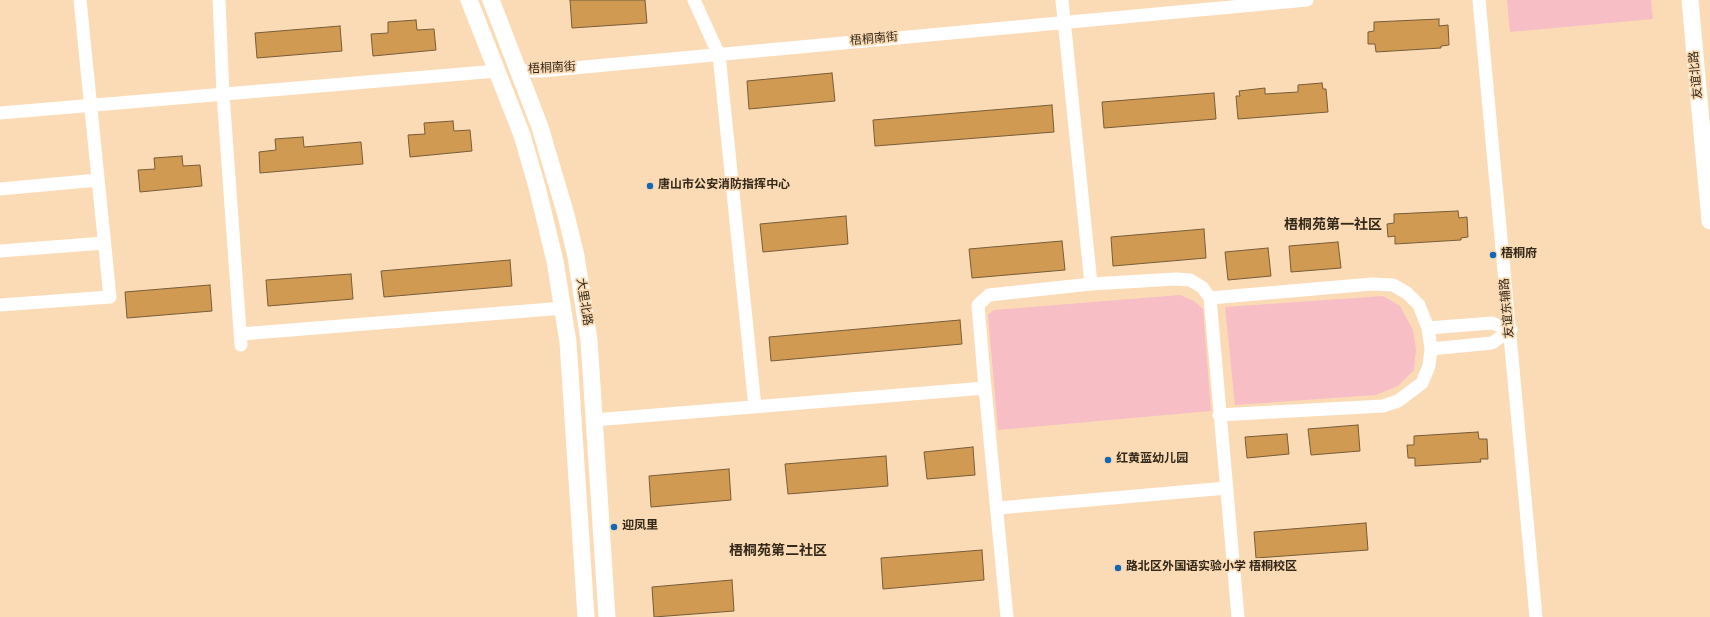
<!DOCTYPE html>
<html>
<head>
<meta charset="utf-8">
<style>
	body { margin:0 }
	canvas { display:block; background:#fbdbb5 }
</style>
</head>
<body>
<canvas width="1710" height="617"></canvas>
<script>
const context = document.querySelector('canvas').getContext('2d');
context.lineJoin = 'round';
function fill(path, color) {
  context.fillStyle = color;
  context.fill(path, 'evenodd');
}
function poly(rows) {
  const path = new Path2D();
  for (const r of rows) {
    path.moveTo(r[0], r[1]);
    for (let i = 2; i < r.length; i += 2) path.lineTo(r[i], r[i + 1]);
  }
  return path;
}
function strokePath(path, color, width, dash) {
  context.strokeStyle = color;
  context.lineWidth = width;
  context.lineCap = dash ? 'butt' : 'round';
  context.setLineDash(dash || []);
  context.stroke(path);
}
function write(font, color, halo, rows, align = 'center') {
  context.font = font + ' Overpass,"Noto Sans SC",sans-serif';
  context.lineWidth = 3.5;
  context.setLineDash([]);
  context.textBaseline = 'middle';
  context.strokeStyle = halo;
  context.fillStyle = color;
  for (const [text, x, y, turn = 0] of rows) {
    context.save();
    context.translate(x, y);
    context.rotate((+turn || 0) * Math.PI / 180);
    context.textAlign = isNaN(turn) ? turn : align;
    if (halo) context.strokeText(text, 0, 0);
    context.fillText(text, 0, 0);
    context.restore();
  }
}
fill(poly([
	[1507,0,1651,0,1653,19,1510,32],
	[1180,295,1194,301,1203,309,1211,411,998,430,988,315,994,310],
	[1383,296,1400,306,1413,330,1416,349,1414,370,1398,386,1376,395,1235,405,1225,307]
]), '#f7bfc5');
const building = poly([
	[570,0,645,0,647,23,572,28,570,0],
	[1439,19,1439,26,1448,25,1449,45,1441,46,1441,48,1376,52,1375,44,1368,44,1368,32,1374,31,1374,22,1439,19],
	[416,20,417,30,434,29,436,50,373,56,371,34,388,33,388,22,416,20],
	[340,26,342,51,257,58,255,33,340,26],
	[832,73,835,101,749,109,747,81,832,73],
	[1322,83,1323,89,1326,89,1328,112,1238,119,1236,96,1240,96,1239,91,1265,88,1265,94,1298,92,1298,85,1322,83],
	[1214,93,1216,119,1104,128,1102,102,1214,93],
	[1052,105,1054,132,875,146,873,120,1052,105],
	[453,121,454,131,470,130,472,151,410,157,408,135,425,134,424,123,453,121],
	[303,137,304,147,361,142,363,164,260,173,259,152,276,150,275,139,303,137],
	[182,156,183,166,200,165,202,186,140,192,138,170,155,169,154,158,182,156],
	[1458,211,1459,218,1467,217,1468,237,1461,238,1461,240,1395,244,1395,236,1388,237,1387,224,1394,223,1394,214,1458,211],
	[846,216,848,244,763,252,760,224,846,216],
	[1204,229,1206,258,1113,266,1111,237,1204,229],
	[1062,241,1065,270,972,278,969,249,1062,241],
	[1338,242,1341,268,1291,272,1289,246,1338,242],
	[1268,248,1271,276,1228,280,1225,252,1268,248],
	[510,260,512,286,384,297,381,271,510,260],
	[351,274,353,299,268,306,266,280,351,274],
	[210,285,212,311,127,318,125,292,210,285],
	[960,320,962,344,771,361,769,337,960,320],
	[1358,425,1360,451,1311,455,1308,429,1358,425],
	[1478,432,1479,439,1487,439,1488,459,1480,459,1481,462,1415,466,1415,458,1408,458,1407,445,1414,445,1414,436,1478,432],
	[1287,434,1289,454,1247,458,1245,437,1287,434],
	[973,447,975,475,927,479,924,452,973,447],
	[886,456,888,486,788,494,785,464,886,456],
	[729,469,731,500,651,507,649,476,729,469],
	[1366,523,1368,550,1256,558,1254,532,1366,523],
	[982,550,984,580,883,589,881,558,982,550],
	[732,580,734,611,654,617,652,587,732,580]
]);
fill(building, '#d09a52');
strokePath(building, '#775c39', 1);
strokePath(poly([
	[219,0,223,94,241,345],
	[694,0,719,55,755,407],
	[1062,0,1091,284],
	[1479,0,1536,617],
	[519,71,541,71,1307,0],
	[0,113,497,71],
	[0,189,98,180],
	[0,251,104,243],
	[1210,298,1372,284,1393,285,1407,293,1419,305,1428,328,1431,349,1429,366,1422,383,1398,401,1383,406,1219,415],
	[0,305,110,297,80,0],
	[1428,328,1492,323,1511,330],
	[241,334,564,308],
	[1431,349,1492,343,1511,330],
	[594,420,985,388],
	[998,508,1227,488],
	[1007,617,985,388,978,305,989,295,1091,284,1176,279,1190,280,1202,287,1210,298,1238,617]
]), '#fff', 13);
strokePath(poly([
	[469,0,522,135,537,187,555,261,568,342,586,617],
	[491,0,540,127,566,215,576,256,589,340,607,617],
	[1690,0,1710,221]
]), '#fff', 17);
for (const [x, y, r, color] of [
	[650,186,4,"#1367b5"],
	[1493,255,4,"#1367b5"],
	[1108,460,4,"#1367b5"],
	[614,527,4,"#1367b5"],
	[1118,568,4,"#1367b5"]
]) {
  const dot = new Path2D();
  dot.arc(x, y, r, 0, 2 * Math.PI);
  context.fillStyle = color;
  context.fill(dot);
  strokePath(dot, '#fbdbb5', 1.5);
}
write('12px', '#332819', '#fbdbb5', [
	["梧桐南街",874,40,-5],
	["梧桐南街",552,69,-3],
	["友谊北路",1697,75,-95],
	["大里北路",583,302,81],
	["友谊东辅路",1508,308,-95]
]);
write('bold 12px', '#332819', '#fbdbb5', [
	["唐山市公安消防指挥中心",658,186],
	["梧桐府",1501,255],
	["红黄蓝幼儿园",1116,460],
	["迎凤里",622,527],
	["路北区外国语实验小学 梧桐校区",1126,568]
], 'left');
write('bold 14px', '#332819', '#fbdbb5', [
	["梧桐苑第一社区",1333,226],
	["梧桐苑第二社区",778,552]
]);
</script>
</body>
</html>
